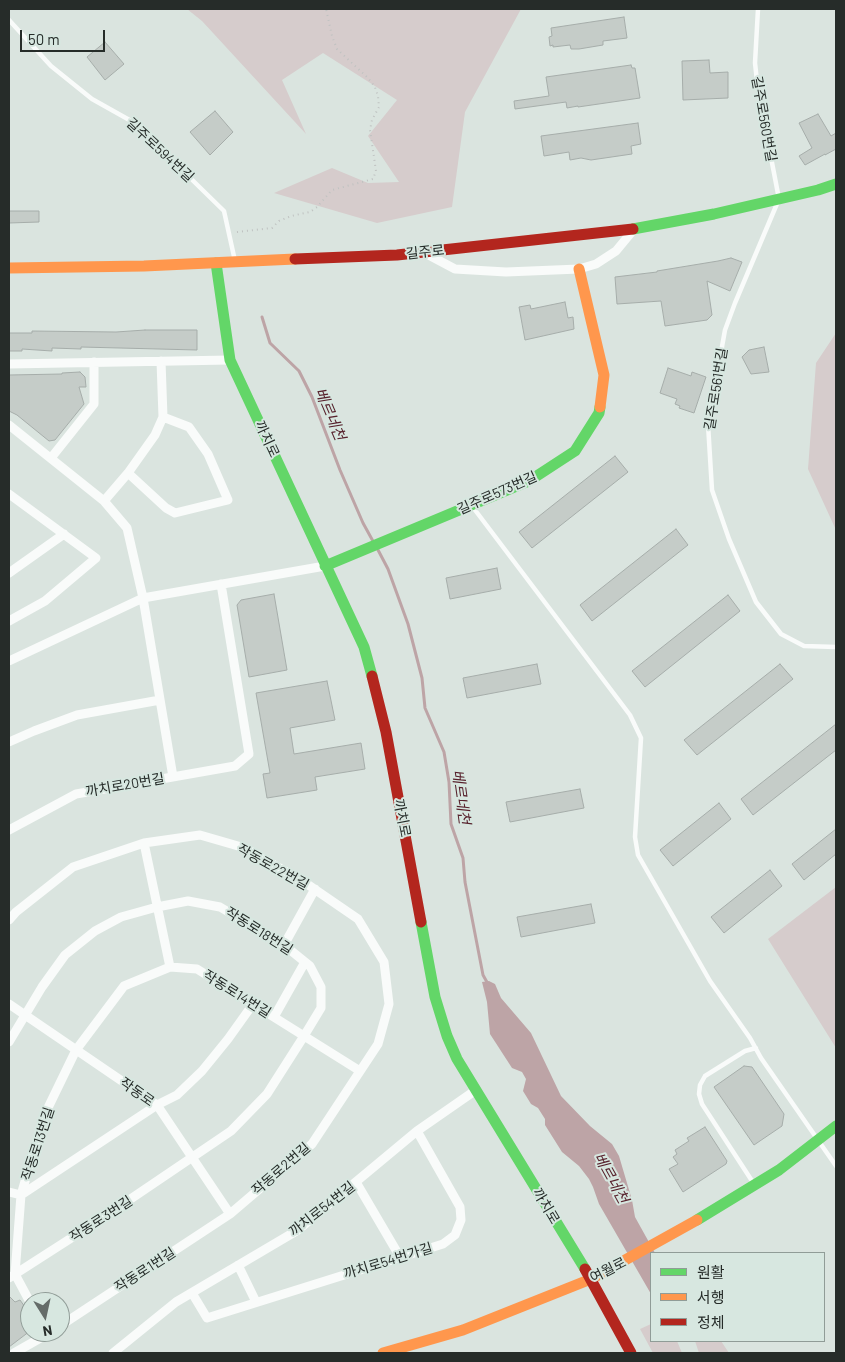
<!DOCTYPE html>
<html>
<head>
<meta charset="utf-8">
<style>
	body { margin:0 }
	#map { position:relative; width:845px; height:1362px; overflow:hidden; background:#dae4df; font-family:Barlow,"Noto Sans KR",sans-serif }
	canvas { display:block }
	.frame { position:absolute; inset:0; border:10px solid #262c29; pointer-events:none }
	.legend { position:absolute; left:650px; top:1252px; width:175px; height:90px; box-sizing:border-box; background:#d7e7e0; border:1px solid #909c97; margin:0; padding:6px 9px; list-style:none; font-size:15px; color:#262c29 }
	.legend li { display:flex; align-items:center; gap:10px; height:25px }
	.legend b { width:25px; border:1px solid #909c97 }
	.north { position:absolute; left:20px; top:1292px; width:50px; height:50px; box-sizing:border-box; background:#d7e7e0; border:1px solid #909c97; border-radius:50%; rotate:170deg; font-size:14px; font-weight:700; line-height:20px; text-align:center; color:#262c29 }
	.north::after { content:''; display:block; margin:auto; width:18px; height:22px; background:#656c69; clip-path:polygon(50% 0,100% 100%,50% 72%,0 100%) }
	.scale { position:absolute; left:20px; top:30px; width:85px; height:22px; box-sizing:border-box; border:2px solid #262c29; border-top:0; padding-left:6px; font-size:15px; line-height:18px; white-space:nowrap; color:#262c29; -webkit-text-stroke:4px #d7e7e0; paint-order:stroke }
</style>
</head>
<body>
<div id="map">
<canvas width="845" height="1362"></canvas>
<div class="frame"></div>
<ul class="legend">
<li><b style="height:6px;background:#63d668"></b>원활</li>
<li><b style="height:6px;background:#ff974d"></b>서행</li>
<li><b style="height:6px;background:#b3261e"></b>정체</li>
</ul>
<div class="north">N</div>
<div class="scale">50 m</div>
</div>
<script>
const context = document.querySelector('canvas').getContext('2d');
context.lineJoin = 'round';
function fill(path, color) {
  context.fillStyle = color;
  context.fill(path, 'evenodd');
}
function poly(rows) {
  const path = new Path2D();
  for (const r of rows) {
    path.moveTo(r[0], r[1]);
    for (let i = 2; i < r.length; i += 2) path.lineTo(r[i], r[i + 1]);
  }
  return path;
}
function strokePath(path, color, width, dash) {
  context.strokeStyle = color;
  context.lineWidth = width;
  context.lineCap = dash ? 'butt' : 'round';
  context.setLineDash(dash || []);
  context.stroke(path);
}
function write(font, color, halo, rows, align = 'center') {
  context.font = font + ' Barlow,"Noto Sans KR",sans-serif';
  context.lineWidth = 4;
  context.setLineDash([]);
  context.textBaseline = 'middle';
  context.strokeStyle = halo;
  context.fillStyle = color;
  for (const [text, x, y, turn = 0] of rows) {
    context.save();
    context.translate(x, y);
    context.rotate((+turn || 0) * Math.PI / 180);
    context.textAlign = isNaN(turn) ? turn : align;
    if (halo) context.strokeText(text, 0, 0);
    context.fillText(text, 0, 0);
    context.restore();
  }
}
fill(poly([
	[187,9,521,9,465,112,452,207,377,223,274,193,332,168,368,183,399,182,368,136,397,100,323,53,282,80,306,134,202,21],
	[836,333,836,530,808,469,816,363],
	[836,887,836,1048,768,939],
	[651,1324,651,1341,677,1341,682,1353,653,1353,640,1329],
	[695,1341,721,1341,729,1353,699,1353]
]), '#d6cccc');
fill(poly([
	[489,981,495,984,501,998,531,1033,561,1096,590,1126,612,1144,619,1156,632,1200,635,1217,655,1253,651,1253,651,1294,599,1204,593,1187,589,1179,579,1166,562,1152,545,1125,545,1119,538,1108,531,1104,523,1091,526,1079,522,1072,512,1068,490,1034,487,1002,482,982]
]), '#bda4a6');
strokePath(poly([
	[262,317,270,343,299,371,312,397,340,470,363,523,374,543],
	[377,548,388,569,408,624,422,678,425,708,444,752,449,782,451,824,463,858,465,882,483,975,488,984]
]), '#bda4a6', 3);
const building = poly([
	[624,17,627,38,603,41,603,45,579,49,571,49,570,45,553,47,553,45,550,46,549,37,552,36,551,28,624,17],
	[105,42,124,64,105,80,87,57,105,42],
	[709,60,710,73,728,72,728,98,683,100,682,61,709,60],
	[631,65,632,68,635,68,640,98,578,107,578,106,567,108,566,102,515,109,514,101,549,96,546,77,631,65],
	[215,111,233,132,210,155,190,132,215,111],
	[818,114,831,136,836,133,836,149,825,155,825,154,805,165,799,156,812,148,799,123,818,114],
	[638,123,641,144,631,146,632,154,591,160,581,158,570,160,569,152,544,156,541,136,638,123],
	[9,211,39,211,39,222,9,223,9,211],
	[731,258,742,262,730,291,707,281,712,315,707,320,665,326,661,301,617,304,615,277,657,272,657,271,718,261,731,258],
	[565,302,568,318,573,317,574,329,525,340,519,307,530,305,531,309,565,302],
	[145,330,197,330,197,350,81,347,81,349,52,348,52,351,22,349,22,351,9,351,9,333,32,333,32,331,116,332,145,330],
	[764,347,769,372,751,374,742,357,749,350,764,347],
	[668,368,691,376,692,372,706,377,694,413,679,408,680,406,675,404,677,399,660,393,668,368],
	[80,372,85,377,86,387,79,387,84,404,55,440,49,441,17,415,9,411,9,375,62,374,62,373,80,372],
	[615,456,628,472,532,548,519,532,615,456],
	[676,529,688,545,592,621,580,605,676,529],
	[497,568,501,589,450,599,446,578,497,568],
	[274,594,287,670,249,677,237,605,241,600,274,594],
	[728,595,740,611,645,687,632,671,728,595],
	[537,664,541,684,467,698,463,678,537,664],
	[780,664,793,679,697,755,684,740,780,664],
	[327,681,335,720,290,728,294,754,361,743,365,769,315,777,317,790,267,798,263,774,270,773,256,693,327,681],
	[836,724,836,750,753,815,741,799,836,724],
	[580,789,584,808,510,822,506,802,580,789],
	[719,803,731,819,673,866,660,850,719,803],
	[836,829,836,854,804,880,792,864,836,829],
	[770,870,782,886,724,933,711,917,770,870],
	[591,904,595,923,521,937,517,917,591,904],
	[744,1066,752,1067,784,1114,782,1126,754,1145,714,1087,744,1066],
	[705,1127,727,1161,726,1164,683,1192,669,1169,678,1164,673,1157,677,1154,675,1150,689,1141,687,1138,705,1127],
	[9,1296,15,1302,20,1300,25,1307,23,1308,30,1318,30,1331,9,1347,9,1296]
]);
fill(building, '#c5ccc8');
strokePath(building, '#a6adaa', 1);
strokePath(poly([
	[237,232,272,228,279,221,291,216,310,212,317,207,332,190,373,179,376,171,370,130,372,120,379,107,378,96,375,87,368,78,337,49,332,36,326,9]
]), '#bfc2c1', 2, [1, 4]);
strokePath(poly([
	[758,9,755,63,758,90,779,199,735,303,725,330,708,424,712,490,729,539,756,602,781,634,804,646,836,647],
	[9,20,51,66,92,99,133,122,224,211,235,261],
	[472,506,630,715,641,738,635,837,638,855,710,981,750,1038,761,1058,836,1166],
	[754,1184,702,1104,699,1094,700,1085,705,1076,745,1051,756,1048]
]), '#f9fbfa', 4.5);
strokePath(poly([
	[423,252,455,269,506,272,579,269,596,264,616,251,635,228],
	[9,364,230,360],
	[9,425,104,501,127,528,143,598,173,777],
	[51,458,94,404,94,362],
	[128,473,166,508,175,513,228,500,208,454,189,427,163,417],
	[9,494,96,558,45,601,9,621],
	[104,501,128,473,155,435,163,417,161,361],
	[9,573,64,534],
	[9,661,143,598,325,566],
	[9,742,34,731,77,715,160,700],
	[9,830,76,794,235,766,249,754,221,584],
	[144,843,170,967],
	[9,920,16,912,73,867,144,843,200,835,245,848,307,884,358,919,384,962,389,1004,378,1044,312,1144,230,1214,60,1326],
	[284,945,315,889],
	[9,1004,157,1105,230,1214],
	[274,1017,305,962],
	[9,1042,42,987,65,955,95,931,121,917,157,907,188,901,220,907,284,945,310,966,321,987,321,1008,304,1036,267,1094,231,1131,104,1217,9,1278],
	[356,1182,400,1257],
	[9,1192,21,1195,157,1105,177,1095,202,1071,228,1039,253,1004],
	[238,1265,256,1302],
	[192,1293,207,1318,443,1244,455,1235,461,1220,460,1207,417,1131],
	[30,1302,15,1274,21,1195,44,1116,76,1050,124,986,170,967,197,969,360,1071],
	[14,1353,51,1332],
	[113,1353,176,1302,298,1230,417,1131,476,1090]
]), '#f9fbfa', 9);
strokePath(poly([
	[633,229,714,214,818,190,836,184],
	[216,263,230,360,364,647,372,676],
	[325,566,529,481,575,451,599,413,600,407],
	[421,922,435,997,447,1036,457,1059,585,1269],
	[697,1220,779,1170,836,1126]
]), '#63d668', 11);
strokePath(poly([
	[9,268,144,266,295,259],
	[579,269,604,375,600,407],
	[383,1353,463,1330,591,1279,697,1220]
]), '#ff974d', 11);
strokePath(poly([
	[295,259,397,255,633,229],
	[372,676,386,732,421,922],
	[585,1269,631,1353]
]), '#b3261e', 11);
write('14px', '#262c29', '#d7e7e0', [
	["길주로560번길",764,119,80],
	["길주로594번길",160,150,43],
	["길주로",425,252,-6],
	["길주로561번길",716,389,-81],
	["까치로",267,439,65],
	["길주로573번길",497,493,-24],
	["까치로20번길",125,785,-10],
	["까치로",402,818,79],
	["작동로22번길",273,867,29],
	["작동로18번길",259,931,32],
	["작동로14번길",237,994,32],
	["작동로",137,1092,35],
	["작동로13번길",38,1144,-72],
	["작동로2번길",281,1169,-41],
	["까치로",546,1206,59],
	["까치로54번길",322,1209,-38],
	["작동로3번길",101,1219,-33],
	["까치로54번가길",388,1261,-17],
	["작동로1번길",145,1270,-33],
	["여월로",608,1270,-27]
]);
write('italic 15px', '#57212c', '#d7e7e0', [
	["베르네천",330,414,67],
	["베르네천",461,797,82],
	["베르네천",611,1178,61]
]);
</script>
</body>
</html>
